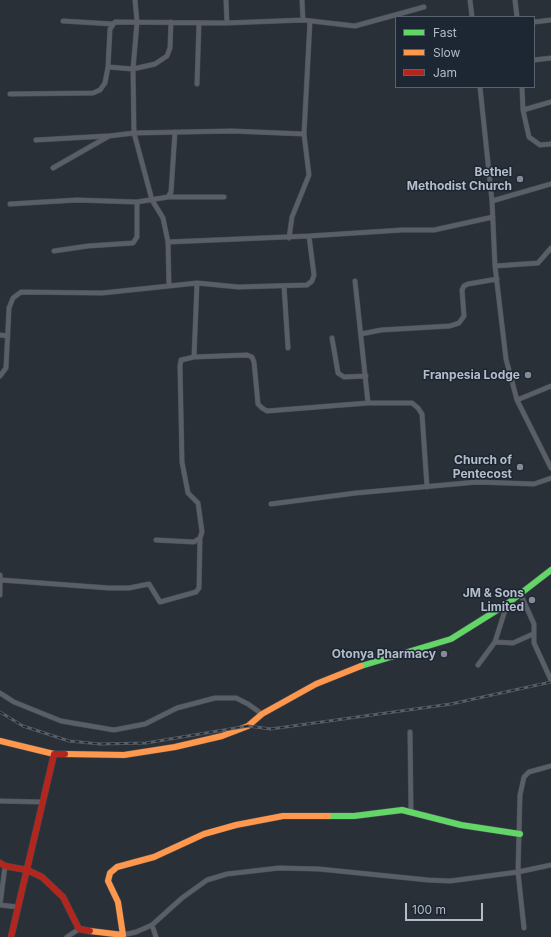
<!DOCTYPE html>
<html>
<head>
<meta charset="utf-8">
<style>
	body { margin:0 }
	#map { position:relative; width:551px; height:937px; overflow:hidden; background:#2a3038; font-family:Inter,sans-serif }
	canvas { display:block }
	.legend { position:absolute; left:395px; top:16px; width:140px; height:72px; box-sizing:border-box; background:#1d2633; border:1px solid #59626f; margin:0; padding:5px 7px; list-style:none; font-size:12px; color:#b4bcc9 }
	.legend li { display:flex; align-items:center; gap:8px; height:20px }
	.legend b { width:20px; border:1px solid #59626f }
	.scale { position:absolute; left:405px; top:903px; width:78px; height:18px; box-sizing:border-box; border:2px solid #b4bcc9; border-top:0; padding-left:5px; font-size:12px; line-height:14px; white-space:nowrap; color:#b4bcc9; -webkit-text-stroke:3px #1d2633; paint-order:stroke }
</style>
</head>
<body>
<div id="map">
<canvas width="551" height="937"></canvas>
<ul class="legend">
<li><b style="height:5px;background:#63d668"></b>Fast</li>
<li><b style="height:5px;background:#ff974d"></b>Slow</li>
<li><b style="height:5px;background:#b3261e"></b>Jam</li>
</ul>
<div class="scale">100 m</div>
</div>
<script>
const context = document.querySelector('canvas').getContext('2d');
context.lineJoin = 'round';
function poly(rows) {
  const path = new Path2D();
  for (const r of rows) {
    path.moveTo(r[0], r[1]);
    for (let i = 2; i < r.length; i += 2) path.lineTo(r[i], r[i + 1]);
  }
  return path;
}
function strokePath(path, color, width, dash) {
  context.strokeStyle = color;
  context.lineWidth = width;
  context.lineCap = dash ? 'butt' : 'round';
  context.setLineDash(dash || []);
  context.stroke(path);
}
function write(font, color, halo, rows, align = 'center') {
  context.font = font + ' Inter,sans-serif';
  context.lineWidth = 3;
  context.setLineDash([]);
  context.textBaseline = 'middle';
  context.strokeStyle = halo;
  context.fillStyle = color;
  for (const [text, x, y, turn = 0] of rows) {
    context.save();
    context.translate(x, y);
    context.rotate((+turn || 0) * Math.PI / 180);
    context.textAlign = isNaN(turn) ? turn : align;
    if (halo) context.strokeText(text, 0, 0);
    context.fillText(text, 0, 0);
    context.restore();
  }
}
const street = poly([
	[135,0,137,22,133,69,134,133,152,200,163,218,168,242],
	[302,0,303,20],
	[470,0,472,17],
	[515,0,517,17],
	[63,21,113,24],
	[534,22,551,20],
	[227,23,303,20,355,26,424,7],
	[534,60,551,58],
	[108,67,110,29,115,22,227,23,226,0],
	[197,84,199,23],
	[480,87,492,201,495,266,506,359,517,400,551,468],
	[522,87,523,110,529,137,540,145,551,144],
	[10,94,93,93,100,90,105,83,108,67,133,69,155,64,167,56,170,48,171,22],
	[523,110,551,102],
	[36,140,107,136],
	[53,168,109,136,134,133,232,131,304,134],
	[168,197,224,197],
	[492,201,551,184],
	[10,204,77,200,137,202,168,197,171,192,175,132],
	[289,238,292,217,309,175,304,134,310,21],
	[54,251,88,246,133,243,137,237,137,202],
	[495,266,538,263,551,248],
	[355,281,368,403],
	[197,283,238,287,307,285,312,281,314,275,309,236,402,230,434,230,493,217],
	[284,286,288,348],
	[361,334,381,330,450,326,459,323,464,316,462,290,464,286,468,284,497,279],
	[0,335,8,336],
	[332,338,338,373,344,377,366,376],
	[194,357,197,283,169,286,168,242,309,236],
	[0,376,6,368,9,308,13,298,21,292,102,293,169,286],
	[517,400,551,386],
	[271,504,356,493,477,482,534,484,551,478],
	[156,540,194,542,200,538,202,532,198,503,188,493,182,462,180,366,181,360,194,357,247,355,252,357,254,362,258,404,262,408,267,411,368,403,412,403,418,408,422,414,427,487],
	[0,575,0,595],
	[1,580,109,588,129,588,149,584,160,602,196,592,199,588,200,538],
	[520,593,534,624,534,643,551,680],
	[495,642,507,604],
	[478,665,495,642,513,643,533,634],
	[0,693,14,702,61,721,114,730,145,724,177,708,215,698,236,698,248,704,262,714],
	[410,732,411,811],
	[551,766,529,772,524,777,520,795,518,872,551,865],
	[0,801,42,802],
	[0,905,5,866],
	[0,905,18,907],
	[152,925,156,937],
	[123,935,136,932,152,925,182,898,207,880,227,874,279,868,319,869,428,880,450,881,518,872,524,928],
	[67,937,79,929]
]);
const fast = poly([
	[361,666,451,639,507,604,551,570],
	[328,816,354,816,402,810,461,825,520,834]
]);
const slow = poly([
	[0,741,54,754],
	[65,754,124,755,175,747,222,736,248,726,262,714,316,684,361,666],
	[90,931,123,935,118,902,108,881,110,873,117,867,154,857,204,834,236,825,283,816,328,816]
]);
const jam = poly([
	[0,863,5,866,27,870,42,877,63,897,79,929,90,931],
	[11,937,54,754,65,754]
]);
strokePath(street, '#484c53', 5.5);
strokePath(fast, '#484c53', 7);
strokePath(slow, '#484c53', 7);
strokePath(jam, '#484c53', 7);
strokePath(street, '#5a5e66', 4.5);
strokePath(fast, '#63d668', 6);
strokePath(slow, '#ff974d', 6);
strokePath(jam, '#b3261e', 6);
const rail = poly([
	[0,712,23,726,69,741,100,744,146,743,248,726,271,729,451,704,551,682]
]);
strokePath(rail, '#595d64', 3);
strokePath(rail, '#1d2633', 1.5, [4.5]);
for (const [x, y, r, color] of [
	[520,179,4,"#848b96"],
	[528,375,4,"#848b96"],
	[520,467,4,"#848b96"],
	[532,600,4,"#848b96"],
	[444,654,4,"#848b96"]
]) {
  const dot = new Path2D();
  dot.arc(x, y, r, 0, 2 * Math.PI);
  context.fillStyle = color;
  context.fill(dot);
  strokePath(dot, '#1d2633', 1.5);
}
write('bold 12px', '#b4bcc9', '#1d2633', [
	["Bethel",512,172],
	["Methodist Church",512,186],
	["Franpesia Lodge",520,375],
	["Church of",512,460],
	["Pentecost",512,474],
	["JM & Sons",524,593],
	["Limited",524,607],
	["Otonya Pharmacy",436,654]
], 'right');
</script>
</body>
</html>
